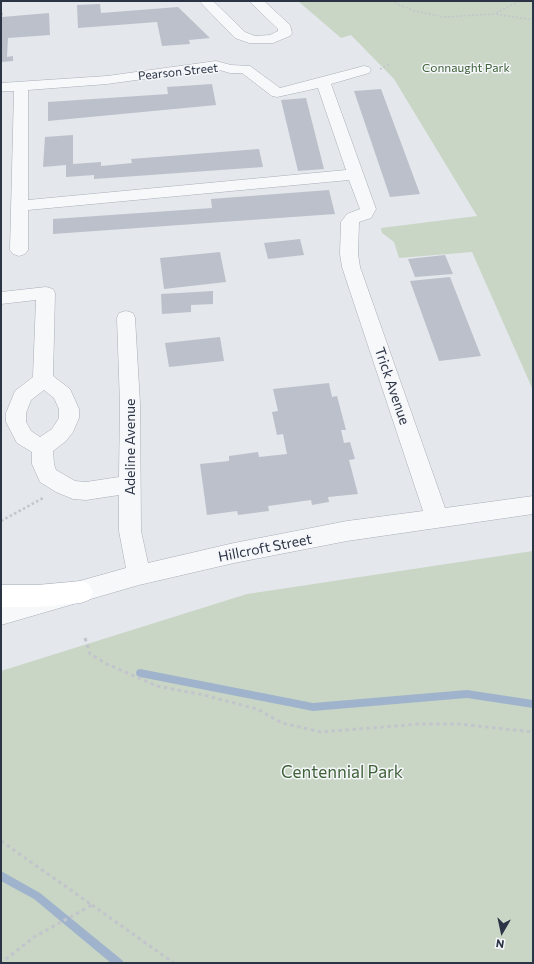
<!DOCTYPE html>
<html>
<head>
<meta charset="utf-8">
<style>
	body { margin:0 }
	#map { position:relative; width:534px; height:964px; overflow:hidden; background:#e4e7ec; font-family:Commissioner,sans-serif }
	canvas { display:block }
	.frame { position:absolute; inset:0; border:2px solid #2b3445; pointer-events:none }
	.north { position:absolute; left:482px; top:912px; width:40px; height:40px; -webkit-text-stroke:3px #f4f6f9; paint-order:stroke; rotate:189deg; font-size:11px; font-weight:700; line-height:16px; text-align:center; color:#2b3445 }
	.north::after { content:''; display:block; margin:auto; width:14px; height:18px; background:#2b3445; clip-path:polygon(50% 0,100% 100%,50% 72%,0 100%) }
</style>
</head>
<body>
<div id="map">
<canvas width="534" height="964"></canvas>
<div class="frame"></div>
<div class="north">N</div>
</div>
<script>
const context = document.querySelector('canvas').getContext('2d');
context.lineJoin = 'round';
function fill(path, color) {
  context.fillStyle = color;
  context.fill(path, 'evenodd');
}
function poly(rows) {
  const path = new Path2D();
  for (const r of rows) {
    path.moveTo(r[0], r[1]);
    for (let i = 2; i < r.length; i += 2) path.lineTo(r[i], r[i + 1]);
  }
  return path;
}
function strokePath(path, color, width, dash) {
  context.strokeStyle = color;
  context.lineWidth = width;
  context.lineCap = dash ? 'butt' : 'round';
  context.setLineDash(dash || []);
  context.stroke(path);
}
function write(font, color, halo, rows, align = 'center') {
  context.font = font + ' Commissioner,sans-serif';
  context.lineWidth = 3;
  context.setLineDash([]);
  context.textBaseline = 'middle';
  context.strokeStyle = halo;
  context.fillStyle = color;
  for (const [text, x, y, turn = 0] of rows) {
    context.save();
    context.translate(x, y);
    context.rotate((+turn || 0) * Math.PI / 180);
    context.textAlign = isNaN(turn) ? turn : align;
    if (halo) context.strokeText(text, 0, 0);
    context.fillText(text, 0, 0);
    context.restore();
  }
}
fill(poly([
	[298,1,533,1,533,390,472,252,399,258,394,242,382,233,381,228,477,216,394,79,351,35,341,38],
	[533,551,533,963,1,963,1,671,247,594]
]), '#c9d6c5');
fill(poly([
	[140,669,313,703,467,690,533,700,533,708,467,698,313,711,140,677,137,676,136,673,137,670,140,669],
	[1,871,40,893,122,960,124,963,111,963,34,899,1,881,1,871]
]), '#9fb4cc');
fill(poly([
	[100,4,101,13,178,7,210,38,189,40,190,44,162,46,157,22,78,28,77,5],
	[1,13,3,13,2,17,49,13,50,35,8,38,7,57,13,56,13,61,1,62],
	[212,84,216,105,48,121,48,102,168,94,167,87],
	[381,89,420,194,390,197,354,91],
	[306,98,324,169,298,171,281,100],
	[73,135,73,164,101,162,101,166,132,163,131,159,259,149,263,167,94,179,94,175,66,177,66,165,43,167,45,137],
	[329,190,335,214,53,234,53,219,212,208,211,199],
	[300,239,304,255,268,259,264,243],
	[220,252,226,282,164,289,160,258],
	[445,255,453,274,415,277,408,259],
	[450,277,481,356,439,361,410,281],
	[213,291,213,304,191,305,191,312,162,314,161,294],
	[220,337,224,361,169,367,165,343],
	[329,383,332,397,337,396,346,430,341,430,344,443,350,442,355,459,349,460,358,494,328,497,329,502,312,505,311,500,268,506,269,511,238,515,237,511,207,515,200,464,229,461,229,456,258,452,259,457,287,454,283,434,277,435,272,412,278,411,273,389]
]), '#bbc0ca');
const minor = poly([
	[199,1,213,1,245,32,255,36,270,35,278,31,278,29,249,1,264,1,290,25,292,33,290,36,273,43,249,43,235,38,199,1],
	[216,61,231,65,250,66,280,88,364,66,369,67,371,70,369,73,331,84,376,209,371,218,359,222,358,254,360,267,445,508,533,496,533,514,347,541,234,563,139,585,1,625,1,603,126,568,119,531,119,495,86,500,73,499,56,492,40,482,32,464,32,452,17,443,6,422,6,413,15,391,33,377,36,300,1,304,1,292,46,287,53,289,55,293,53,376,70,389,79,409,79,418,73,432,66,441,53,451,54,464,56,470,75,481,86,482,119,477,120,404,117,318,119,313,126,311,133,313,135,318,140,404,141,531,148,563,234,543,347,521,423,511,342,267,340,254,341,222,347,214,360,209,349,180,28,210,28,250,25,254,19,256,13,254,10,250,14,91,1,91,1,83,107,76,216,61],
	[216,69,230,73,242,73,272,96,277,97,318,88,346,170,28,200,28,90,107,84,216,69],
	[44,390,54,398,59,409,59,418,52,429,40,437,31,431,26,422,26,413,31,400,44,390]
]);
const major = poly([
	[81,581,89,584,93,592,89,600,81,603,37,607,1,607,1,585,37,585,81,581]
]);
strokePath(minor, '#a9aeb7', 1);
strokePath(major, '#a3abb8', 1);
strokePath(poly([
	[391,1,414,11,444,17,495,14,533,20],
	[496,13,520,1],
	[380,69,390,64]
]), '#c2c5cb', 1.5, [2, 2]);
strokePath(poly([
	[1,521,43,498]
]), '#c2c5cb', 2.5, [2.5, 2.5]);
strokePath(poly([
	[85,638,90,654,107,664,157,686,204,695,257,709,282,723,321,732,419,724,459,724,533,732],
	[1,841,92,905,34,937,1,963],
	[92,905,174,963]
]), '#c2c5cb', 3, [3.5, 3.5]);
fill(minor, '#f7f8fa');
fill(major, '#fff');
write('12px', '#3f6138', '#f4f6f9', [
	["Connaught Park",466,68]
]);
write('12px', '#2b3445', '#f4f6f9', [
	["Pearson Street",178,72,-6]
]);
write('14px', '#2b3445', '#f4f6f9', [
	["Trick Avenue",392,386,71],
	["Adeline Avenue",130,447,-90],
	["Hillcroft Street",265,548,-11]
]);
write('17px', '#3f6138', '#f4f6f9', [
	["Centennial Park",342,772]
]);
</script>
</body>
</html>
